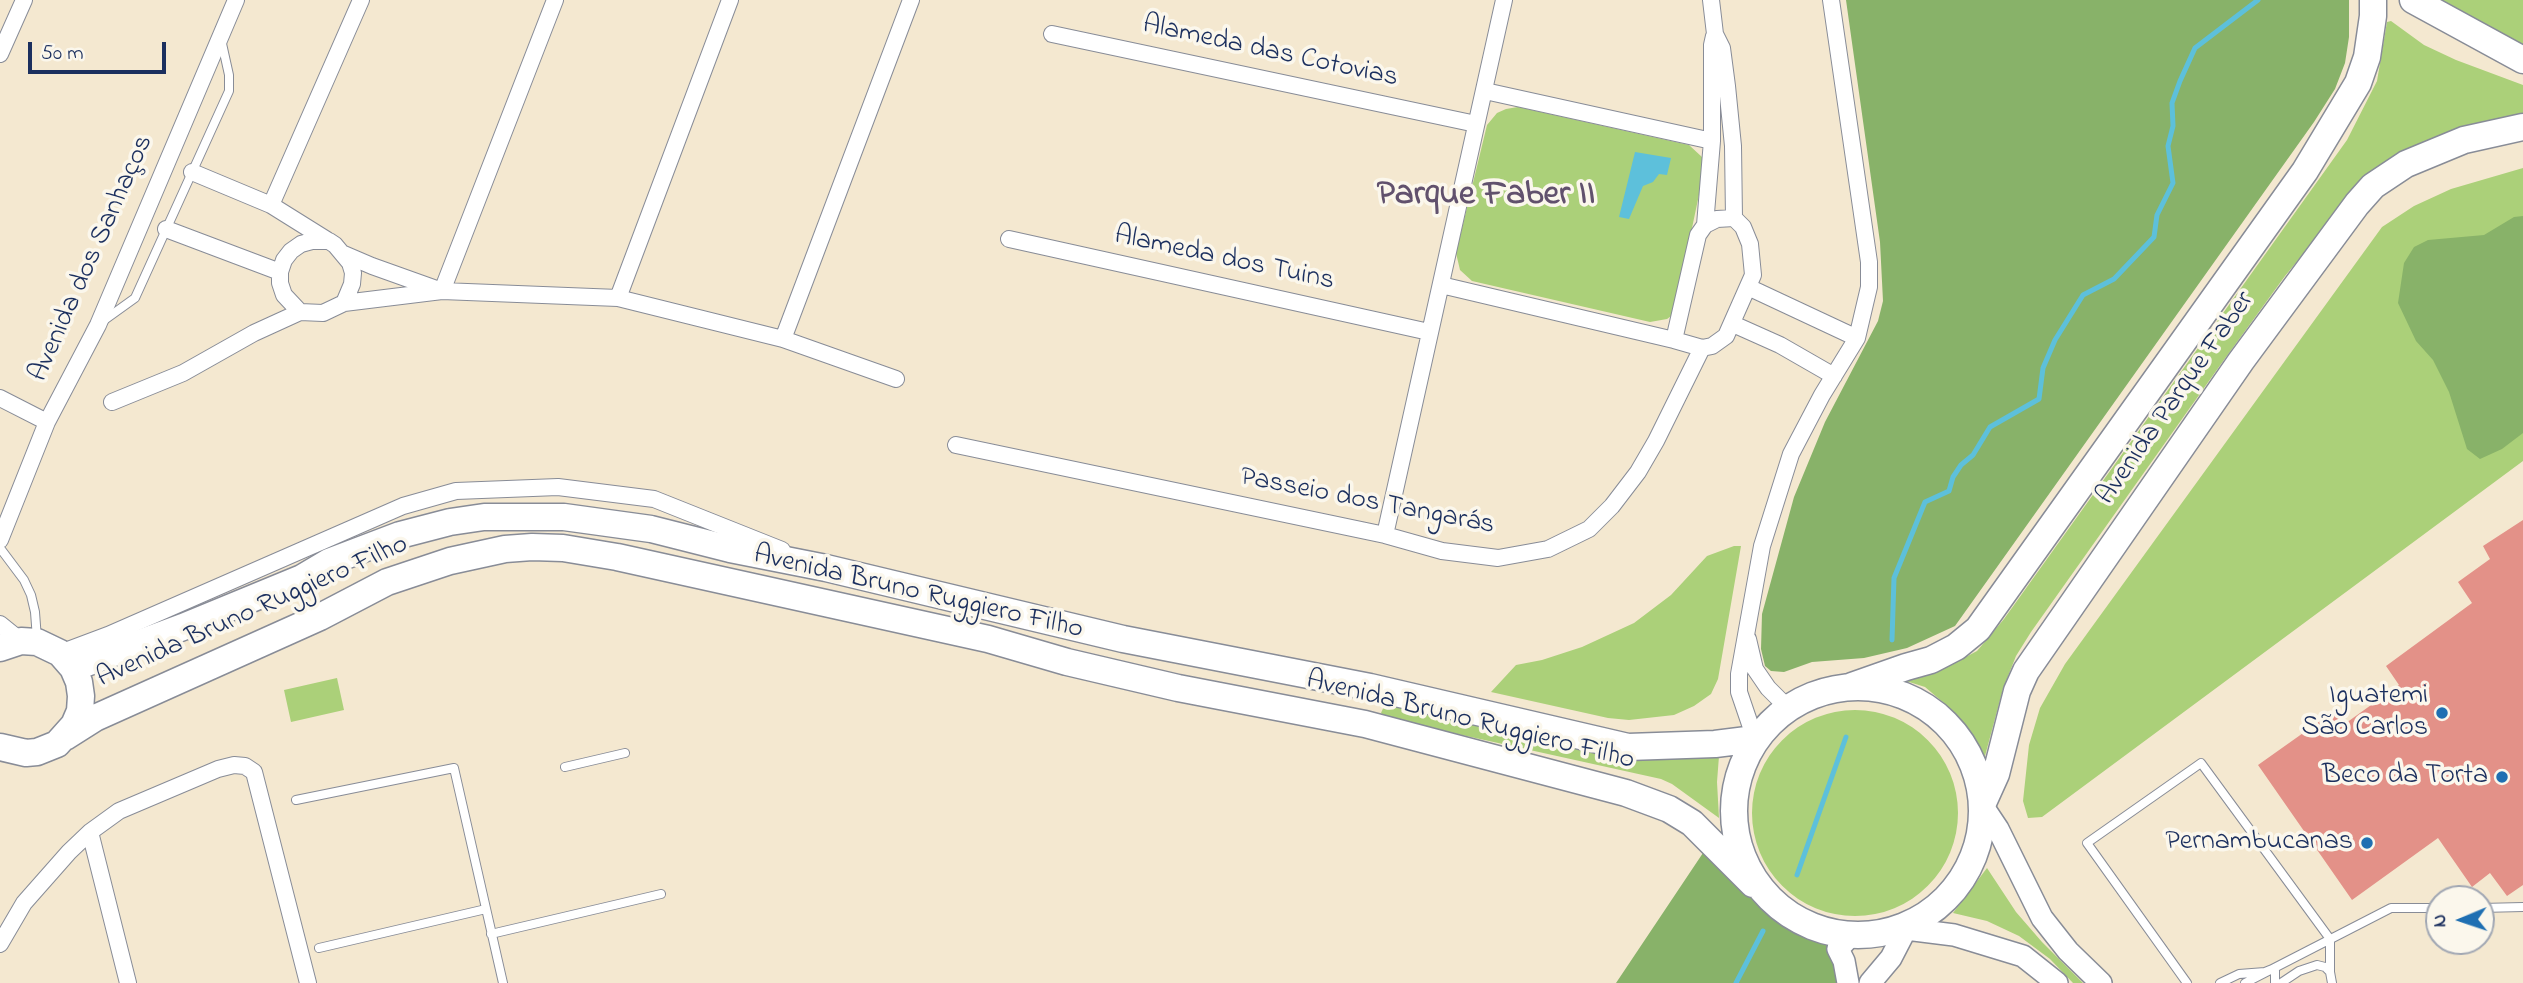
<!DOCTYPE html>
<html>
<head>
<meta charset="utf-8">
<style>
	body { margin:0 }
	#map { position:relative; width:2523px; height:983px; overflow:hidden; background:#f4e8d0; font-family:"Indie Flower",sans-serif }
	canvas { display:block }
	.north { position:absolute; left:2425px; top:885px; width:70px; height:70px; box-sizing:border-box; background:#fbf7ec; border:2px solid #a1a7b3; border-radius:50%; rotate:268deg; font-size:19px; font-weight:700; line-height:28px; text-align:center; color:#1b2f5e }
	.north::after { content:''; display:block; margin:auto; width:24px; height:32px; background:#1f6fb2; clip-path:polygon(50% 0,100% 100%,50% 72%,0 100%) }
	.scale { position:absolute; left:28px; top:42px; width:138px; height:32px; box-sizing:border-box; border:4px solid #1b2f5e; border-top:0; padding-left:9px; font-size:21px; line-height:24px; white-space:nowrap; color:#1b2f5e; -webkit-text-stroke:5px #fbf7ec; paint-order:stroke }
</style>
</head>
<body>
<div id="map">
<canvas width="2523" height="983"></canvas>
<div class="north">N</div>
<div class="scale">50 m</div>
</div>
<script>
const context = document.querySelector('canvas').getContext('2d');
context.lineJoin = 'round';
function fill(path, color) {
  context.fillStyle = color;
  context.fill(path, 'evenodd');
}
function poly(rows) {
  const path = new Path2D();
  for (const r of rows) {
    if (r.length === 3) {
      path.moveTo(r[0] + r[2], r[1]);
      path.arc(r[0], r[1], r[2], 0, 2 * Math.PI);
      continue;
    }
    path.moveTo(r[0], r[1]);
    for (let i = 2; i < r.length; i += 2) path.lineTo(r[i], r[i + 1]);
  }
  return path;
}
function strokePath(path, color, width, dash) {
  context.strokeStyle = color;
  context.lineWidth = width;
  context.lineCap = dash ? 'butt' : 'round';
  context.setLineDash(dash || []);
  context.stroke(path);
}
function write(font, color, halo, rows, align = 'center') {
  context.font = font + ' "Indie Flower",sans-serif';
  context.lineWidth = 7;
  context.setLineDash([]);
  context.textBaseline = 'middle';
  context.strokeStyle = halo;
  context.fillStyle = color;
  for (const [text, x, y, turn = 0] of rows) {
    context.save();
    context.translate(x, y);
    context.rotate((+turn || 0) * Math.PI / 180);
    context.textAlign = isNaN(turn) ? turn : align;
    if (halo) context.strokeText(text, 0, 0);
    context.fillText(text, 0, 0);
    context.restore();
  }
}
fill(poly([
	[2413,0,2523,0,2523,60],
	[2391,21,2424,45,2456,60,2523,85,2523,117,2336,214,2285,276,2221,364,2031,632,2016,656,2003,689,1985,756,1981,757,1968,732,1945,704,1925,687,1906,681,1947,667,1977,651,2004,619,2347,140,2377,81,2387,22],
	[1518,107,1689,145,1702,157,1705,166,1674,314,1667,319,1650,322,1472,281,1460,270,1456,253,1487,125,1497,113,1506,109],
	[2523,168,2523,461,2042,817,2028,818,2023,801,2029,745,2040,708,2065,664,2382,227,2414,206,2451,189],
	[1734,546,1741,546,1718,679,1711,694,1694,706,1674,715,1629,720,1608,718,1491,692,1516,665,1542,660,1582,647,1634,623,1671,595,1707,556],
	[337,678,344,710,291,722,284,690],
	[1385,704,1649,759,1691,755,1719,756,1717,782,1719,818,1672,784,1661,779,1385,718,1381,713],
	[1855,813,103],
	[1987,868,2016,912,2042,942,2083,983,2073,983,2050,959,2019,936,1987,921,1953,913]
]), '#abd079');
fill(poly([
	[1846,0,2349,0,2349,37,2345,63,2335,89,2314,122,1955,626,1907,648,1864,658,1812,662,1784,672,1771,671,1765,666,1761,649,1762,614,1794,497,1825,422,1878,321,1883,301,1880,242],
	[2523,216,2523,433,2502,449,2480,459,2467,449,2449,392,2433,360,2416,341,2398,303,2404,263,2414,247,2428,240,2484,235,2514,217],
	[1711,841,1753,884,1795,918,1818,928,1851,935,1848,983,1616,983]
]), '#88b269');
fill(poly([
	[1635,152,1671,158,1667,175,1659,174,1653,182,1643,186,1629,219,1619,217]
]), '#5dc0db');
strokePath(poly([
	[1892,640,1894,578,1925,502,1949,491,1953,477,1961,465,1973,455,1990,427,2039,399,2043,368,2055,340,2083,295,2114,279,2154,237,2157,215,2173,183,2168,146,2173,126,2172,103,2180,81,2195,48,2258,0],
	[1797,875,1846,737],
	[1736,983,1763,931]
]), '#5dc0db', 5);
fill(poly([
	[2523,520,2523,885,2507,896,2490,873,2472,887,2438,838,2352,900,2258,765,2337,709,2346,723,2399,685,2386,666,2472,603,2458,582,2490,559,2483,546]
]), '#e39188');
const service = poly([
	[103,321,135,298,229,91,229,75,221,39],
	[0,548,24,580,31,595,35,612,37,639],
	[565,767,625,753],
	[296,800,454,768,503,983],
	[2481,908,2523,907],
	[491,934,661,894],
	[319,948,486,909],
	[2187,983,2087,843,2201,763,2330,939,2330,972],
	[2220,983,2239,974,2265,972,2275,968,2275,983],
	[2245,983,2391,908,2439,908],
	[2281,983,2299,971,2317,965,2325,967,2330,972,2332,983]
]);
const minor = poly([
	[1052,34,1476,124],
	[0,54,24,0],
	[1485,91,1712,141],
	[192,172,271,205,327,240],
	[271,205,361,0],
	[1705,225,1712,141,1712,45,1714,36],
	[166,229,280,272],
	[1009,239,1429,332],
	[312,241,329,241,335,245,350,263,353,273,352,284,344,303,323,313,300,312,284,295,280,283,280,272,284,260,291,251,301,244,312,241],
	[344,254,372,266,442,291,618,298,783,339,896,379],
	[1441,285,1674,340,1702,348],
	[1748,287,1857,338],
	[618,298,730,0],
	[344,303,442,291,555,0],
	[1733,324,1780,345,1834,376],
	[783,339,911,0],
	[1674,340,1698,235,1705,225,1717,219,1734,218],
	[1702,348,1712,346,1726,336,1753,275,1750,244,1743,227,1734,218,1733,146,1727,86,1722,48,1715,34,1711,0],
	[0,398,47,422],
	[112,402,183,373,254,333,300,312],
	[956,445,1385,535,1442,551,1498,558,1548,549,1589,529,1612,506,1638,472,1656,441,1702,348],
	[1385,535,1504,0],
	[0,540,47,422,98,325,236,0],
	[0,624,21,641],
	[1748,639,1755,669,1768,688,1788,708],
	[60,653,108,635,403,506,456,491,558,487,654,499,782,550],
	[1755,739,1739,692,1739,674,1762,546,1791,454,1822,395,1857,338,1869,287,1869,262,1831,0],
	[90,832,128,983],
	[0,944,24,903,69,852,90,832,119,811,218,769,234,765,245,766,254,772,308,983]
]);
const tertiary = poly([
	[1982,805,1998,829,2042,918,2068,951,2101,983],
	[1848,983,1844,961,1838,949,1851,935],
	[1870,983,1891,958,1906,929,1954,935,2023,956,2057,983]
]);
const primary = poly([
	[2413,0,2523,60],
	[0,648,21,641,37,642,60,653,73,668,79,682,81,696,80,711,74,725,57,744,37,752,26,753,0,747],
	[73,668,183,627,302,578,329,562,400,535,450,522,484,517,564,517,651,529,730,549,826,568,1123,639,1370,687,1628,747,1715,744,1755,739],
	[1852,686,1906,667,1931,660,1956,647,1978,629,2305,171,2358,83,2367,57,2373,16,2373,0],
	[1858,811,124],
	[65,737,95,718,320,617,387,582,450,561,505,549,532,547,563,548,617,557,988,639,1067,662,1178,688,1365,724,1626,793,1669,809,1692,823,1753,884],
	[1982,805,1996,774,2017,691,2026,671,2241,361,2357,204,2373,186,2406,164,2464,140,2523,127]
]);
strokePath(service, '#888c97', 10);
strokePath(minor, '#888c97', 18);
strokePath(tertiary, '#888c97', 24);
strokePath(primary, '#888c97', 29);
strokePath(service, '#fff', 8);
strokePath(minor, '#fff', 16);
strokePath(tertiary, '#fff', 21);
strokePath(primary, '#fff', 26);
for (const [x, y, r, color] of [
	[2442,713,7,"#1f6fb2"],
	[2502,777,7,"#1f6fb2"],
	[2367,843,7,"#1f6fb2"]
]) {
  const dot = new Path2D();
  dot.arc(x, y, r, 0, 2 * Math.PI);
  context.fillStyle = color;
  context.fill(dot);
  strokePath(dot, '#fbf7ec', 2.5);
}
write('28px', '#1b2f5e', '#fbf7ec', [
	["Alameda das Cotovias",1270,53,12],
	["Avenida dos Sanhaços",93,259,-66],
	["Alameda dos Tuins",1224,260,12],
	["Avenida Parque Faber",2177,399,-55],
	["Passeio dos Tangarás",1367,503,11],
	["Avenida Bruno Ruggiero Filho",918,594,13],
	["Avenida Bruno Ruggiero Filho",253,613,-24],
	["Avenida Bruno Ruggiero Filho",1470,722,14]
]);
write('28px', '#1b2f5e', '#fbf7ec', [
	["Iguatemi",2428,697],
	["São Carlos",2428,729],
	["Beco da Torta",2488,777],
	["Pernambucanas",2353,843]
], 'right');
write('bold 35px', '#61516d', '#fbf7ec', [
	["Parque Faber II",1486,197]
]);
</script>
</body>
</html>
